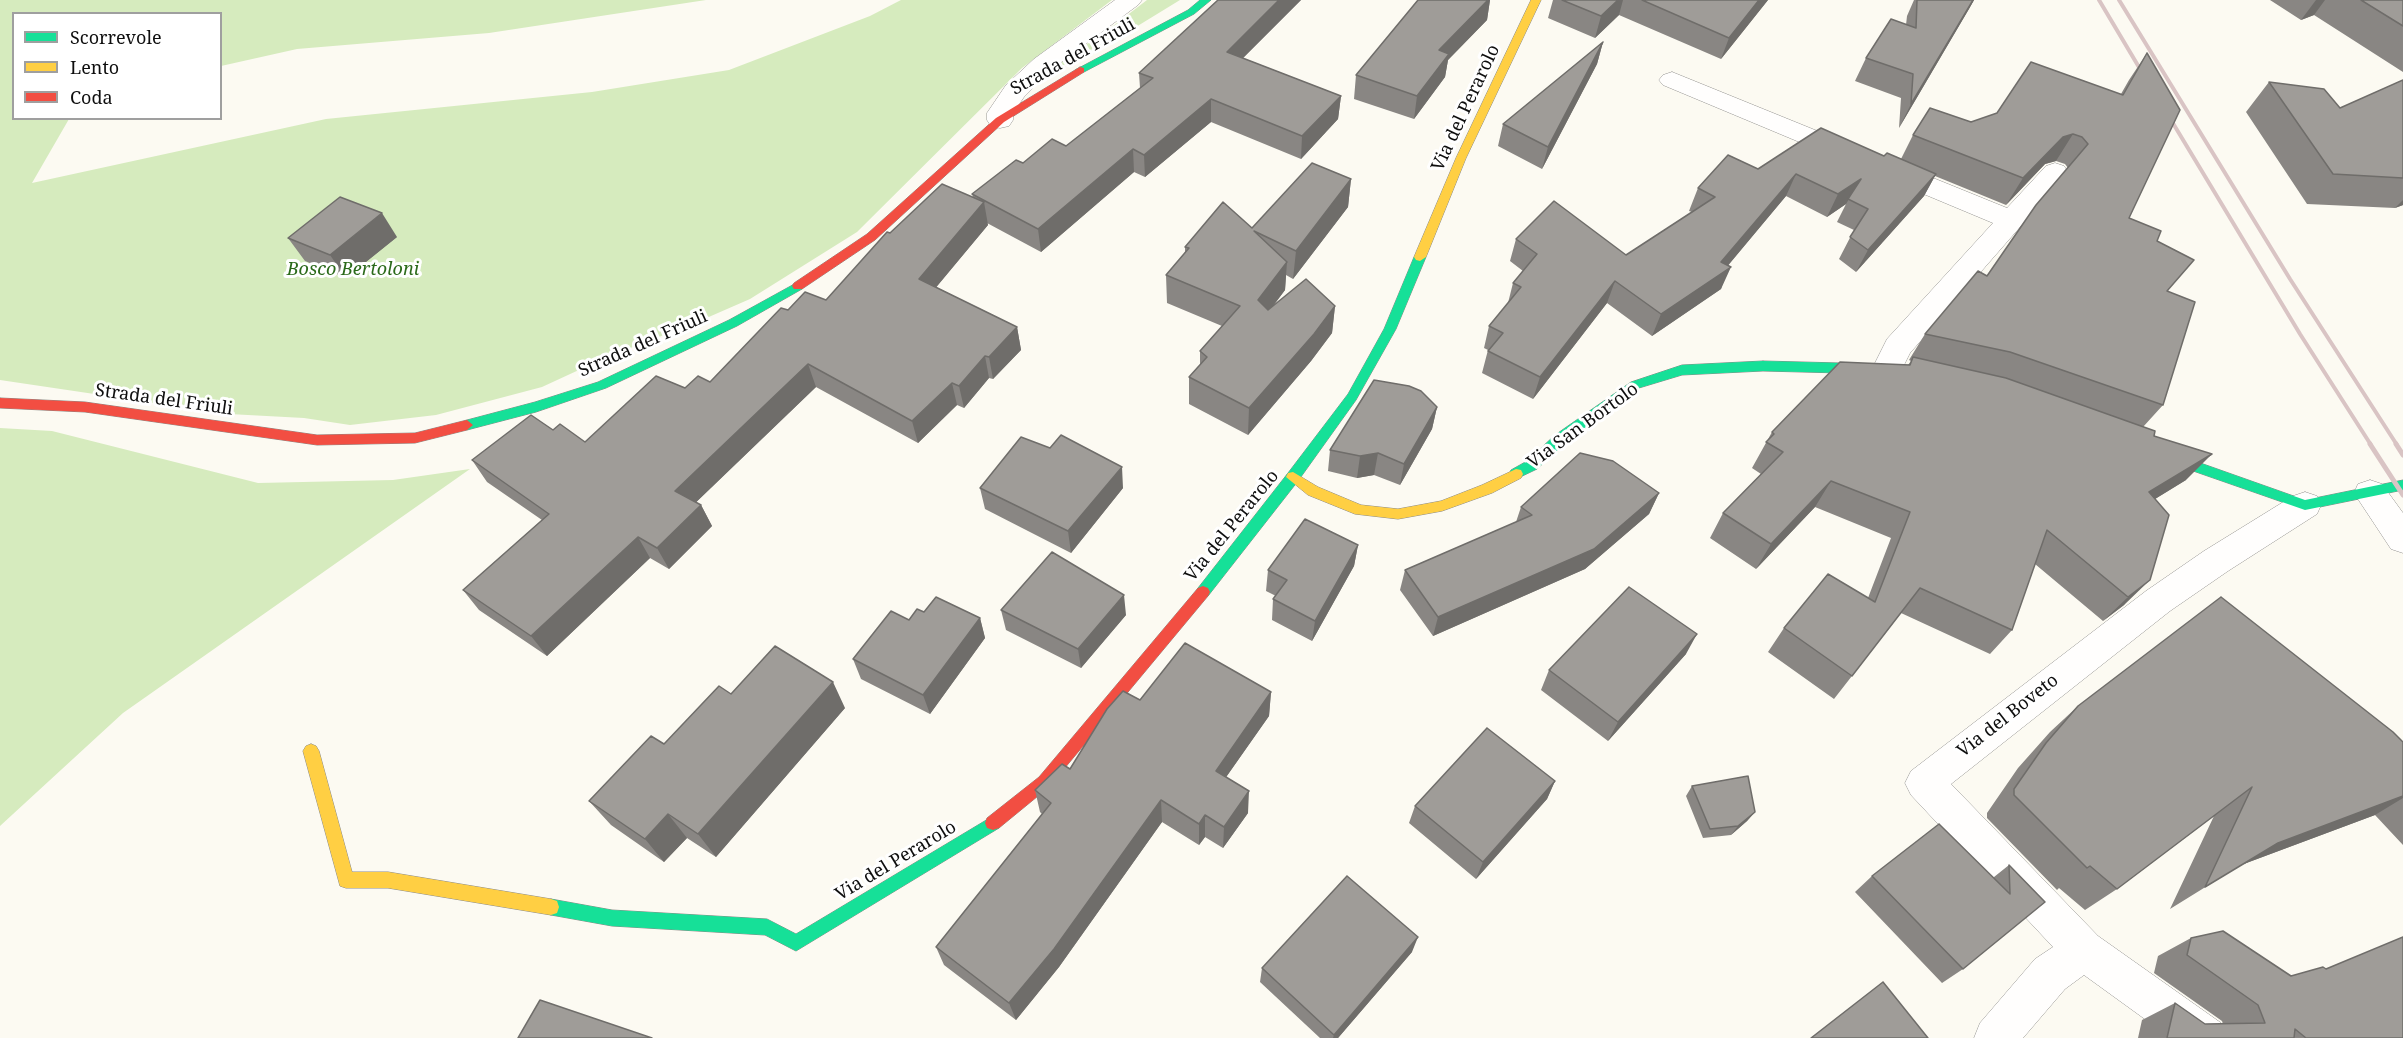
<!DOCTYPE html>
<html>
<head>
<meta charset="utf-8">
<style>
	body { margin:0 }
	#map { position:relative; width:2403px; height:1038px; overflow:hidden; background:#fcfaf2; font-family:"Noto Serif",serif }
	canvas { display:block }
	.legend { position:absolute; left:12px; top:12px; width:210px; height:108px; box-sizing:border-box; background:#fff; border:2px solid #9f9f9f; margin:0; padding:8px 10px; list-style:none; font-size:18px; color:#0e0e0e }
	.legend li { display:flex; align-items:center; gap:12px; height:30px }
	.legend b { width:30px; border:2px solid #9f9f9f }
</style>
</head>
<body>
<div id="map">
<canvas width="2403" height="1038"></canvas>
<ul class="legend">
<li><b style="height:8px;background:#16e098"></b>Scorrevole</li>
<li><b style="height:8px;background:#ffcf43"></b>Lento</li>
<li><b style="height:8px;background:#f24e42"></b>Coda</li>
</ul>
</div>
<script>
const context = document.querySelector('canvas').getContext('2d');
context.lineJoin = 'round';
function fill(path, color) {
  context.fillStyle = color;
  context.fill(path, 'evenodd');
}
function poly(rows) {
  const path = new Path2D();
  for (const r of rows) {
    path.moveTo(r[0], r[1]);
    for (let i = 2; i < r.length; i += 2) path.lineTo(r[i], r[i + 1]);
  }
  return path;
}
function strokePath(path, color, width, dash) {
  context.strokeStyle = color;
  context.lineWidth = width;
  context.lineCap = dash ? 'butt' : 'round';
  context.setLineDash(dash || []);
  context.stroke(path);
}
function write(font, color, halo, rows, align = 'center') {
  context.font = font + ' "Noto Serif",serif';
  context.lineWidth = 6;
  context.setLineDash([]);
  context.textBaseline = 'middle';
  context.strokeStyle = halo;
  context.fillStyle = color;
  for (const [text, x, y, turn = 0] of rows) {
    context.save();
    context.translate(x, y);
    context.rotate((+turn || 0) * Math.PI / 180);
    context.textAlign = isNaN(turn) ? turn : align;
    if (halo) context.strokeText(text, 0, 0);
    context.fillText(text, 0, 0);
    context.restore();
  }
}
fill(poly([
	[0,0,706,0,489,33,297,49,221,66,220,14,14,14,14,118,69,119,32,183,326,119,592,92,729,70,870,16,901,0,1112,0,1022,68,857,232,750,299,695,323,607,357,542,387,436,415,350,425,304,418,229,414,0,380],
	[1147,0,1180,0,1100,49,1039,76,1108,30],
	[0,428,52,431,258,483,393,480,470,469,123,713,0,826]
]), '#d6ebbe');
const street = poly([
	[1115,0,1142,0,1138,5,1052,69,1024,97,1013,113,1013,120,1009,126,1000,128,991,126,987,120,987,113,1006,85,1034,59,1115,0],
	[1672,72,2007,208,2046,166,2055,163,2064,166,2068,172,1910,353,1898,377,1887,380,1876,377,1872,369,1887,339,1993,223,1663,85,1659,80,1663,75,1672,72],
	[2370,480,2382,484,2403,513,2403,553,2391,549,2354,493,2358,484,2370,480],
	[2305,492,2317,496,2321,505,2317,514,2228,571,2170,611,1951,784,2098,936,2221,1023,2227,1038,2171,1038,2084,975,2065,989,2023,1038,1974,1038,1980,1023,2035,959,2053,947,1911,795,1905,783,1911,771,2146,591,2204,551,2293,496,2305,492]
]);
const fast = poly([
	[1200,0,1211,0,1194,14,1084,72,1076,72,1075,70,1188,10,1200,0],
	[1420,253,1426,257,1396,329,1356,400,1298,481,1208,596,1203,598,1198,596,1196,592,1198,588,1288,473,1348,394,1384,329,1414,257,1420,253],
	[798,282,804,286,802,289,737,326,606,388,536,412,467,430,461,425,467,420,535,402,598,382,729,320,798,282],
	[1763,361,1880,364,1886,369,1880,374,1763,371,1682,375,1639,388,1565,443,1537,469,1516,479,1511,478,1509,474,1511,470,1527,461,1555,435,1631,382,1682,365,1763,361],
	[2158,448,2305,500,2403,480,2403,490,2305,510,2153,457,2151,453,2158,448],
	[993,816,999,818,1001,823,999,828,796,951,765,935,612,926,551,915,545,913,543,907,545,901,551,899,612,910,767,919,796,934,993,816]
]);
const slow = poly([
	[1531,0,1541,0,1466,158,1426,257,1420,261,1416,260,1414,257,1456,158,1531,0],
	[1516,469,1521,470,1523,474,1521,478,1492,493,1442,511,1398,519,1355,514,1308,495,1286,477,1288,473,1293,472,1318,487,1361,505,1398,509,1441,501,1482,485,1516,469],
	[311,744,316,746,319,751,352,872,388,872,551,899,557,901,559,907,557,913,551,915,388,888,346,888,340,886,303,751,306,746,311,744]
]);
const jam = poly([
	[1080,67,1084,68,1084,72,1004,122,875,240,802,289,794,289,792,286,794,283,867,234,996,118,1080,67],
	[0,398,85,402,317,435,415,433,467,420,473,425,467,430,415,443,317,445,85,412,0,408,0,398],
	[1203,586,1208,588,1210,592,1208,596,1049,787,999,828,993,830,987,828,985,823,987,818,1039,777,1198,588,1203,586]
]);
strokePath(street, '#959491', 1);
strokePath(fast, '#8c8b87', 1);
strokePath(slow, '#8c8b87', 1);
strokePath(jam, '#8c8b87', 1);
fill(street, '#fffefd');
fill(fast, '#16e098');
fill(slow, '#ffcf43');
fill(jam, '#f24e42');
strokePath(poly([
	[2099,0,2146,79],
	[2119,0,2290,279,2397,445],
	[2165,110,2300,334,2371,445]
]), '#d9c4c4', 4);
strokePath(poly([
	[2370,444,2403,495],
	[2396,444,2403,455]
]), '#d9c4c4', 5);
fill(poly([
	[1218,0,1301,0,1243,58,1341,96,1338,119,1301,159,1211,122,1145,177,1134,172,1041,252,987,223,988,225,936,287,1017,327,1021,350,993,379,989,378,964,408,957,405,918,443,816,387,696,502,701,505,712,526,669,569,650,558,547,656,479,610,463,590,542,520,487,482,472,460,553,430,585,442,685,388,710,382,788,310,826,300,890,233,973,197,972,194,1023,163,1066,146,1140,88,1139,73],
	[1418,0,1490,0,1487,20,1448,60,1445,77,1414,119,1354,99,1356,75],
	[1553,0,1768,0,1721,59,1619,15,1595,38,1548,18],
	[1914,0,1974,0,1899,128,1901,98,1855,81,1866,58,1906,25,1907,16],
	[2270,0,2403,0,2403,72,2314,15,2301,20],
	[1603,42,1597,64,1542,169,1498,146,1503,124],
	[2147,53,2129,218,2157,241,2168,292,2163,405,2143,427,2154,436,2186,480,2155,499,2169,515,2124,605,2103,621,2035,564,2012,630,1990,654,1901,613,1834,699,1768,652,1784,628,1868,598,1891,538,1815,507,1756,569,1710,538,1723,513,1761,474,1752,468,1772,432,1908,365,1911,361,1909,360,1925,334,1987,276,2068,168,2065,164,2056,161,2045,164,2006,205,1935,176,1924,196,1856,272,1839,259,1854,230,1837,222,1846,204,1827,217,1786,196,1728,265,1721,289,1652,336,1607,303,1533,399,1482,373,1488,350,1484,348,1489,326,1508,303,1513,283,1523,271,1510,261,1516,239,1626,255,1692,212,1689,211,1698,188,1758,169,1884,156,1901,159,1913,135,1971,122,2121,94,2129,80],
	[2403,80,2403,205,2395,208,2307,204,2246,112,2269,82,2340,108],
	[1351,179,1348,207,1293,279,1286,275,1285,290,1274,305,1335,306,1332,333,1311,361,1248,435,1189,404,1189,377,1200,365,1200,351,1222,326,1167,303,1166,275,1185,253,1185,247,1252,228],
	[397,237,346,278,305,261,288,238],
	[1437,407,1432,429,1400,485,1374,475,1357,478,1328,471,1330,450],
	[980,488,1123,488,1071,553,985,509],
	[1659,493,1649,514,1585,569,1433,636,1400,590,1405,570,1516,522,1521,507],
	[1358,545,1354,566,1312,641,1272,620,1273,599,1276,596,1266,591,1268,570],
	[1001,610,1126,615,1081,668,1006,630],
	[924,612,980,618,985,638,930,714,861,679,853,659,909,620],
	[1686,654,1608,741,1541,690,1549,670],
	[1271,692,1269,716,1226,777,1248,813,1223,848,1205,837,1199,845,1162,822,1059,967,1016,1020,944,965,936,947,1042,814,1040,812,1035,790,1070,769,1140,700],
	[731,694,845,708,716,857,687,838,664,862,611,825,589,801],
	[2078,706,2403,742,2403,845,2375,815,2241,865,2170,909,2214,816,2117,889,2085,910,2059,888,2057,890,1987,818,1987,813,2018,768,2050,732],
	[1555,781,1547,799,1476,879,1409,823,1415,806],
	[1692,786,1755,812,1747,821,1731,835,1703,838,1686,796],
	[2009,865,2045,902,1963,969,1942,983,1855,892,1872,876,1994,877],
	[2191,938,2291,976,2403,1038,2138,1038,2142,1020,2175,1003,2205,1024,2223,1024,2222,1021,2154,973,2158,956],
	[1412,952,1338,1038,1320,1038,1260,982,1262,968]
]), '#898683');
fill(poly([
	[1279,0,1301,0,1227,74,1227,52],
	[1488,0,1490,0,1487,20,1448,60,1445,77,1414,119,1417,96,1439,50],
	[1618,0,1623,0,1619,15,1595,38,1601,16],
	[1759,0,1768,0,1721,59,1729,38],
	[1973,0,1974,0,1969,9,1899,128,1911,104],
	[2316,0,2325,0,2314,15,2301,20],
	[1603,42,1597,64,1542,169,1548,147],
	[1341,96,1338,119,1301,159,1302,136],
	[1211,99,1211,122,1145,177,1144,155],
	[2073,134,2056,161,2045,164,2006,205,2023,178,2063,137],
	[1133,149,1134,172,1041,252,1038,229],
	[1796,174,1786,196,1721,274,1731,267,1721,289,1652,336,1661,314,1721,262],
	[1936,174,1924,196,1856,272,1868,250],
	[1351,179,1348,207,1293,279,1296,251],
	[1861,179,1846,204,1827,217,1838,194],
	[2403,200,2403,205,2395,208],
	[984,202,988,225,924,302,919,279],
	[382,213,397,237,346,278,330,255],
	[1287,262,1285,290,1256,328,1258,300],
	[1615,281,1607,303,1533,399,1540,377],
	[1335,306,1332,333,1311,361,1248,435,1249,408],
	[1017,327,1021,350,993,379,989,357],
	[985,356,989,378,964,408,959,386],
	[808,364,816,387,686,512,675,491],
	[952,383,957,405,918,443,912,421],
	[1437,407,1432,429,1400,485,1404,464],
	[1378,453,1374,475,1357,478,1360,456],
	[2212,454,2186,480,2124,518,2149,492],
	[1122,467,1123,488,1071,553,1068,531],
	[1831,481,1815,507,1756,569,1771,544],
	[1659,493,1649,514,1585,569,1433,636,1438,617],
	[701,505,712,526,669,569,657,548],
	[638,537,650,558,547,656,531,636],
	[1358,545,1354,566,1312,641,1315,621],
	[2150,580,2124,605,2103,621,2128,597],
	[1124,595,1126,615,1081,668,1078,649],
	[980,618,985,638,930,714,923,695],
	[1697,634,1686,654,1608,741,1618,722],
	[833,682,845,708,716,857,698,834],
	[1271,692,1269,716,1215,793,1216,771],
	[1555,781,1547,799,1476,879,1483,862],
	[1249,791,1248,813,1223,848,1224,827],
	[2403,796,2403,798,2375,815,2241,865,2278,843],
	[1161,800,1162,822,1059,967,1016,1020,1009,1003],
	[1755,812,1747,821,1731,835,1738,826],
	[668,814,687,838,664,862,645,839],
	[1205,815,1205,837,1199,845,1199,824],
	[1418,937,1412,952,1338,1038,1333,1038,1334,1035]
]), '#6f6d6a');
const building = poly([
	[1218,0,1279,0,1227,52,1341,96,1302,136,1211,99,1144,155,1133,149,1038,229,972,194,1016,160,1023,163,1052,139,1066,146,1153,78,1139,73,1218,0],
	[1418,0,1488,0,1439,50,1449,54,1417,96,1356,75,1418,0],
	[1562,0,1618,0,1601,16,1562,0],
	[1642,0,1759,0,1729,38,1642,0],
	[1917,0,1973,0,1911,104,1913,74,1866,58,1891,19,1916,28,1917,0],
	[2361,0,2403,0,2403,26,2361,0],
	[1603,42,1548,147,1503,124,1603,42],
	[2147,53,2180,110,2129,218,2161,231,2157,241,2194,260,2167,291,2195,302,2163,405,2010,352,1925,334,1978,271,1987,276,2036,205,2088,144,2082,137,2073,134,2063,137,2023,178,1913,135,1930,108,1971,122,1997,113,2031,62,2123,95,2147,53],
	[2403,80,2403,178,2333,174,2269,82,2324,89,2340,108,2403,80],
	[1821,128,1884,156,1887,153,1936,174,1868,250,1850,237,1868,209,1848,199,1861,179,1838,194,1796,174,1721,262,1731,267,1661,314,1615,281,1540,377,1488,351,1503,333,1489,326,1521,287,1513,283,1537,254,1516,239,1554,201,1626,255,1715,197,1698,188,1728,155,1758,169,1821,128],
	[1312,163,1351,179,1296,251,1254,231,1287,262,1258,300,1268,310,1306,279,1335,306,1314,334,1249,408,1189,377,1207,357,1200,351,1240,306,1166,275,1189,248,1185,247,1223,202,1252,228,1312,163],
	[942,184,984,202,919,279,1017,327,989,357,985,356,959,386,952,383,912,421,808,364,675,491,701,505,657,548,638,537,531,636,463,590,549,514,472,460,531,415,553,430,560,424,585,442,656,376,685,388,698,376,710,382,781,308,788,310,805,292,826,300,887,232,890,233,942,184],
	[340,197,382,213,330,255,288,238,340,197],
	[1913,357,2006,378,2155,431,2154,436,2212,454,2149,492,2169,515,2150,580,2128,597,2047,530,2012,630,1920,588,1852,676,1784,628,1828,574,1875,602,1910,512,1831,481,1771,544,1723,513,1783,452,1766,442,1774,434,1772,432,1840,362,1910,365,1913,357],
	[1374,380,1409,386,1421,391,1437,407,1404,464,1378,453,1360,456,1330,450,1374,380],
	[1061,435,1122,467,1068,531,980,488,1021,437,1050,448,1061,435],
	[1580,453,1613,461,1659,493,1594,549,1438,617,1405,570,1532,515,1521,507,1580,453],
	[1305,519,1358,545,1315,621,1273,599,1287,580,1268,570,1305,519],
	[1052,552,1124,595,1078,649,1001,610,1052,552],
	[1629,587,1697,634,1618,722,1549,670,1629,587],
	[936,597,980,618,923,695,853,659,891,611,909,620,917,609,924,612,936,597],
	[2221,597,2393,732,2403,742,2403,796,2278,843,2205,887,2252,787,2117,889,2090,866,2087,868,2014,795,2014,789,2046,743,2078,706,2221,597],
	[1185,643,1271,692,1216,771,1249,791,1224,827,1205,815,1199,824,1161,800,1054,949,1009,1003,936,947,1051,803,1035,790,1062,764,1070,769,1107,709,1123,691,1140,700,1185,643],
	[775,646,833,682,698,834,668,814,645,839,589,801,651,736,664,744,719,686,731,694,775,646],
	[1487,728,1555,781,1483,862,1415,806,1487,728],
	[1748,776,1755,812,1738,826,1710,829,1692,786,1748,776],
	[1939,824,2010,894,2009,865,2045,902,1963,969,1872,876,1939,824],
	[1347,876,1418,937,1334,1035,1262,968,1347,876],
	[2223,931,2291,976,2323,967,2326,969,2403,937,2403,1038,2306,1038,2295,1029,2294,1038,2167,1038,2175,1003,2205,1024,2265,1023,2258,1005,2187,955,2191,938,2223,931],
	[1883,982,1928,1038,1811,1038,1883,982],
	[540,1000,652,1038,518,1038,540,1000]
]);
fill(building, '#9f9c98');
strokePath(building, '#6f6d6a', 1.5);
write('18px', '#0e0e0e', '#fff', [
	["Strada del Friuli",1073,57,-29],
	["Via del Perarolo",1466,108,-65],
	["Strada del Friuli",643,344,-24],
	["Strada del Friuli",164,400,8],
	["Via San Bortolo",1583,426,-36],
	["Via del Perarolo",1232,526,-51],
	["Via del Boveto",2008,716,-38],
	["Via del Perarolo",896,861,-31]
]);
write('italic 18px', '#2b6a1a', '#fff', [
	["Bosco Bertoloni",353,270]
]);
</script>
</body>
</html>
